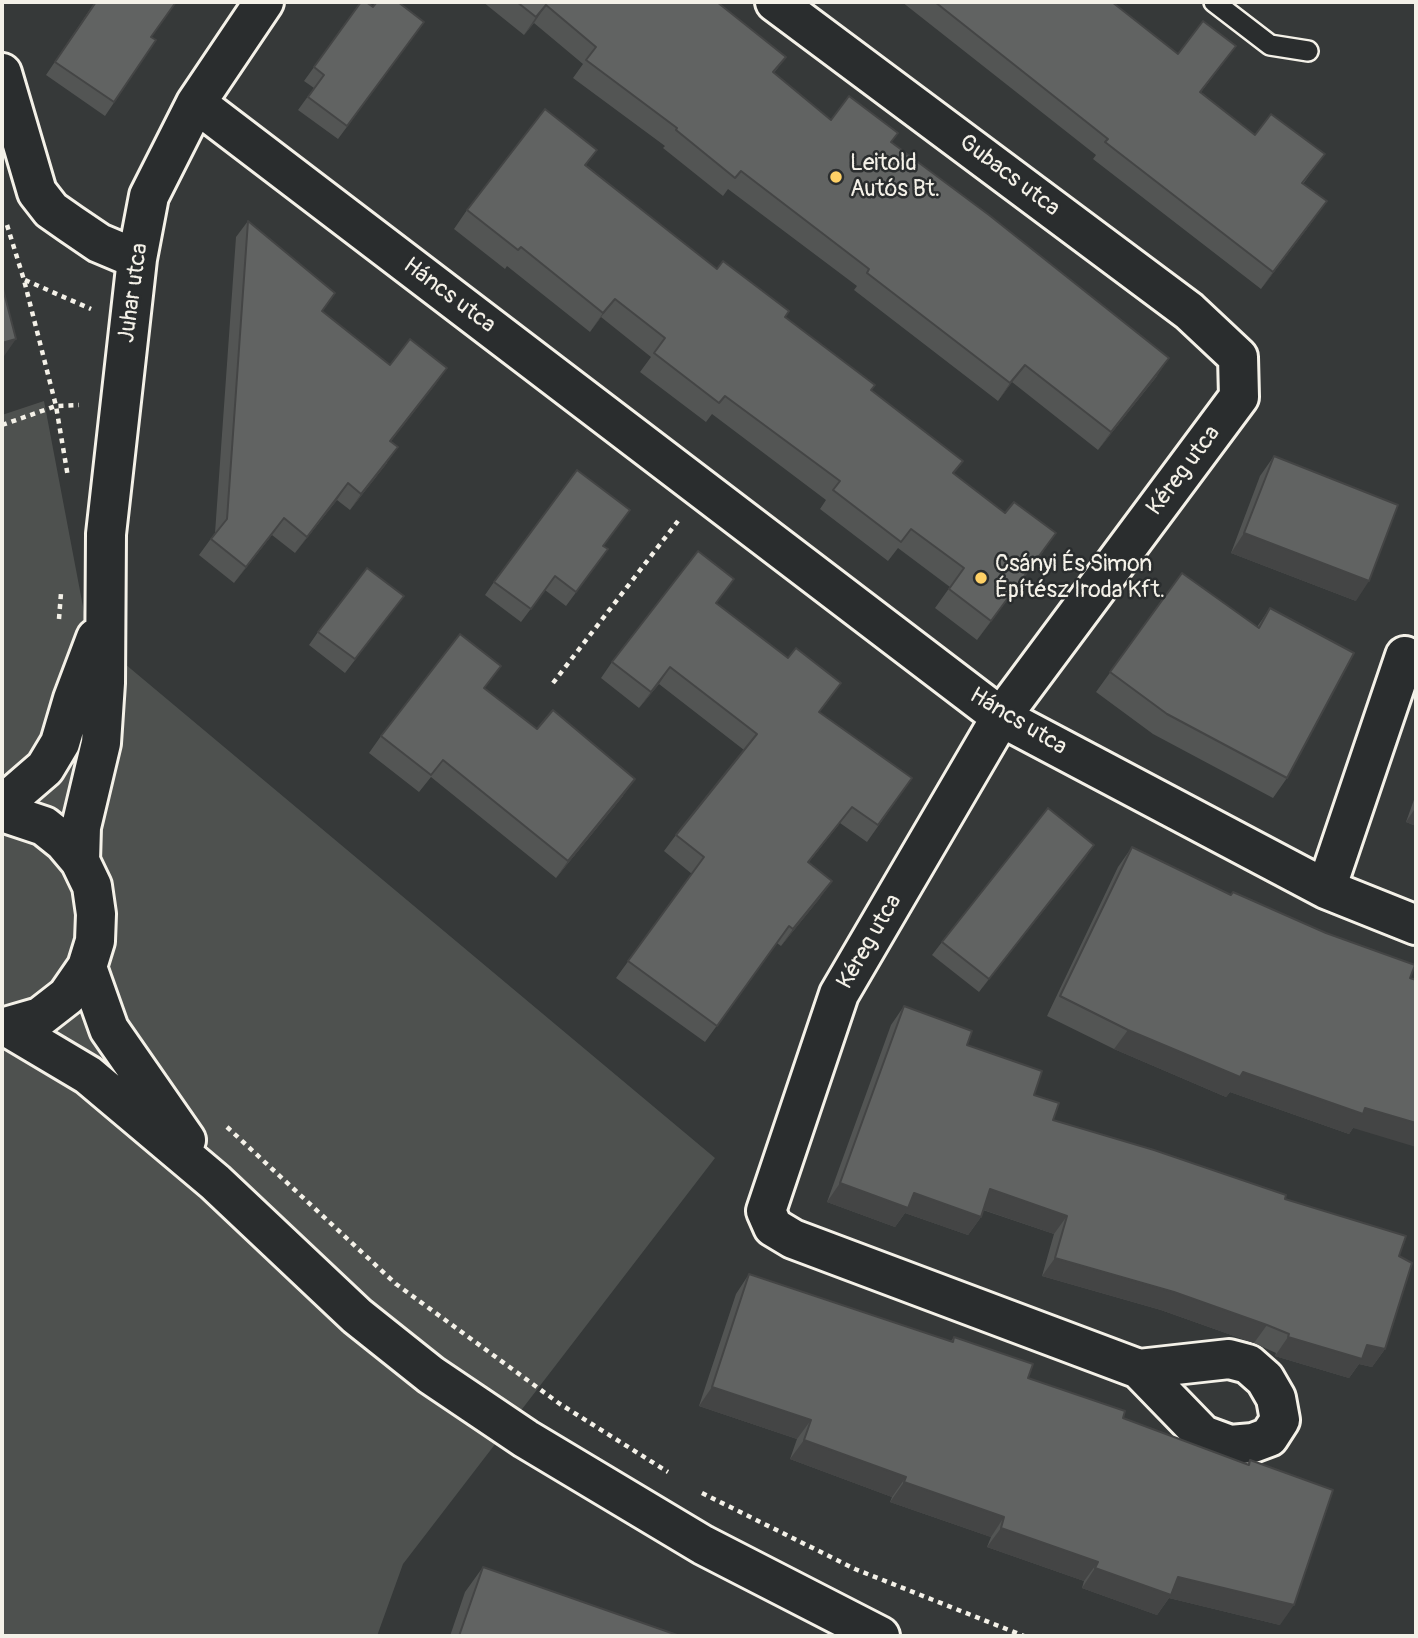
<!DOCTYPE html>
<html>
<head>
<meta charset="utf-8">
<style>
	body { margin:0 }
	#map { position:relative; width:1418px; height:1638px; overflow:hidden; background:#363939; font-family:Pangolin,sans-serif }
	canvas { display:block }
	.frame { position:absolute; inset:0; border:4px solid #f4f1e8; pointer-events:none }
</style>
</head>
<body>
<div id="map">
<canvas width="1418" height="1638"></canvas>
<div class="frame"></div>
</div>
<script>
const context = document.querySelector('canvas').getContext('2d');
context.lineJoin = 'round';
function fill(path, color) {
  context.fillStyle = color;
  context.fill(path, 'evenodd');
}
function poly(rows) {
  const path = new Path2D();
  for (const r of rows) {
    path.moveTo(r[0], r[1]);
    for (let i = 2; i < r.length; i += 2) path.lineTo(r[i], r[i + 1]);
  }
  return path;
}
function strokePath(path, color, width, dash) {
  context.strokeStyle = color;
  context.lineWidth = width;
  context.lineCap = dash ? 'butt' : 'round';
  context.setLineDash(dash || []);
  context.stroke(path);
}
function write(font, color, halo, rows, align = 'center') {
  context.font = font + ' Pangolin,sans-serif';
  context.lineWidth = 5;
  context.setLineDash([]);
  context.textBaseline = 'middle';
  context.strokeStyle = halo;
  context.fillStyle = color;
  for (const [text, x, y, turn = 0] of rows) {
    context.save();
    context.translate(x, y);
    context.rotate((+turn || 0) * Math.PI / 180);
    context.textAlign = isNaN(turn) ? turn : align;
    if (halo) context.strokeText(text, 0, 0);
    context.fillText(text, 0, 0);
    context.restore();
  }
}
fill(poly([
	[44,401,88,633,715,1158,403,1564,377,1636,2,1636,2,415]
]), '#4e514f');
const lane = poly([
	[1214,2,1270,45,1308,51]
]);
const street = poly([
	[775,2,1189,311,1238,357,1239,397,1001,717,839,994,766,1211,773,1227,793,1239,1139,1369,1203,1435,1230,1445,1253,1443,1269,1437,1280,1420,1276,1398,1265,1379,1248,1364,1229,1359,1139,1369],
	[2,73,37,192,51,210,71,224,99,243,137,259],
	[196,103,1001,717,1326,889,1416,925],
	[2,805,45,768,60,743,73,699,96,638],
	[2,812,44,826,64,842,80,861,92,886,96,914,95,941,87,967,67,996,40,1017,2,1028],
	[80,861,81,827,101,743,105,683,106,534,137,259,149,196,196,103,264,2],
	[1326,889,1405,656],
	[87,967,109,1029,186,1140],
	[9,1028,88,1075,215,1182,357,1316,431,1375,526,1439,703,1545,880,1636]
]);
strokePath(lane, '#f4f1e8', 24);
strokePath(street, '#f4f1e8', 44);
strokePath(poly([
	[7,225,24,280,56,406,79,405],
	[25,280,91,309],
	[2,425,56,406,68,477],
	[59,619,61,593],
	[553,683,678,521],
	[227,1127,396,1284,560,1404,668,1472],
	[702,1493,855,1569,1024,1636]
]), '#f4f1e8', 4.5, [5, 5]);
strokePath(lane, '#2a2d2e', 19);
strokePath(street, '#2a2d2e', 38);
fill(poly([
	[95,2,156,40,105,116,46,75],
	[361,2,414,36,338,139,298,110,314,88,304,81],
	[483,2,717,2,786,57,774,73,831,120,891,143,1157,376,1098,450,1012,382,998,401,854,290,857,286,728,189,723,196,663,148,665,146,573,78,583,64,534,23,524,35],
	[902,2,1112,2,1178,54,1224,62,1201,92,1255,135,1325,154,1303,184,1315,218,1261,289,1093,159,1096,155],
	[597,150,586,165,717,269,785,317,871,390,954,474,1043,552,977,640,935,608,950,587,898,548,888,561,820,509,826,500,712,414,706,422,640,372,651,357,601,317,590,332,507,266,505,269,454,229,467,210],
	[248,221,322,311,390,365,447,368,391,441,387,463,350,510,337,500,295,553,272,535,234,583,199,555,215,533,236,237],
	[1274,456,1356,601,1231,553,1260,476],
	[604,546,608,549,566,606,545,590,521,622,485,595,494,582],
	[1182,573,1257,627,1270,608,1287,778,1273,798,1153,734,1096,692],
	[404,596,345,673,309,645,318,632],
	[716,604,829,700,819,712,912,778,867,842,840,823,809,862,820,898,781,946,777,943,705,1042,616,978,692,874,664,851,676,835,744,750,659,684,639,708,601,678,612,662],
	[485,689,623,796,556,878,431,777,419,792,369,753,381,736],
	[1416,794,1416,826,1406,822],
	[1094,845,979,992,932,955,942,942],
	[1132,847,1231,895,1233,892,1353,1128,1349,1134,1230,1092,1226,1097,1114,1049,1047,1016,1118,867],
	[904,1006,967,1045,1034,1095,1053,1120,1285,1199,1399,1256,1385,1349,1372,1367,1359,1364,1349,1378,1275,1356,1276,1353,1254,1343,1161,1310,1042,1276,1054,1234,983,1210,981,1217,968,1235,905,1213,895,1227,827,1202,891,1025],
	[749,1274,951,1341,954,1337,1028,1378,1123,1418,1247,1464,1250,1460,1280,1625,1169,1598,1157,1615,1082,1588,1084,1581,987,1547,991,1537,890,1502,892,1497,790,1459,797,1439,699,1406,736,1294],
	[483,1567,680,1636,450,1636,465,1592]
]), '#535554');
fill(poly([
	[546,5,534,23,524,35,536,17],
	[1236,46,1224,62,1189,108,1200,92],
	[1327,201,1315,218,1261,289,1273,272],
	[615,299,601,317,590,332,603,313],
	[16,339,2,359,2,343],
	[1169,358,1157,376,1098,450,1111,432],
	[1025,365,1012,382,998,401,1010,383],
	[447,368,436,384,379,457,390,441],
	[398,447,387,463,350,510,361,494],
	[348,483,337,500,295,553,307,537],
	[284,518,272,535,234,583,246,567],
	[1056,533,1043,552,977,640,991,621],
	[1244,533,1369,581,1356,601,1231,553],
	[670,667,659,684,639,708,651,692],
	[635,779,623,796,556,878,568,861],
	[852,807,840,823,796,878,808,862],
	[1416,807,1416,826,1406,822],
	[1094,845,1085,859,979,992,989,979],
	[832,881,820,898,781,946,793,929],
	[1128,1030,1243,1072,1416,1123,1416,1147,1353,1128,1349,1134,1230,1092,1226,1097,1114,1049],
	[840,1183,914,1193,981,1217,968,1235,905,1213,895,1227,827,1202],
	[990,1189,1067,1216,1054,1234,978,1208],
	[1055,1258,1174,1292,1267,1325,1254,1343,1161,1310,1042,1276],
	[1288,1337,1367,1345,1385,1349,1372,1367,1359,1364,1349,1378,1275,1356],
	[712,1387,811,1420,797,1439,699,1406],
	[804,1440,906,1477,892,1497,790,1459],
	[904,1482,1004,1517,991,1537,890,1502],
	[1001,1528,1098,1562,1084,1581,987,1547],
	[1095,1568,1178,1577,1294,1605,1280,1625,1169,1598,1157,1615,1082,1588]
]), '#444545');
const building = poly([
	[96,2,176,2,151,37,156,40,114,102,55,62,96,2],
	[361,2,366,2,373,7,377,2,398,2,424,22,347,126,308,97,324,75,314,67,361,2],
	[517,2,717,2,786,57,773,72,831,120,849,96,898,133,891,142,989,215,1169,358,1111,432,1025,365,1010,383,867,273,869,269,741,171,735,178,676,130,677,128,586,60,596,47,546,5,536,17,517,2],
	[935,2,1112,2,1178,54,1203,21,1236,46,1200,92,1255,135,1271,114,1325,154,1302,183,1327,201,1273,272,1105,142,1108,139,935,2],
	[545,109,597,150,585,165,717,269,723,261,789,311,785,317,875,385,871,390,963,461,953,473,1005,513,1014,502,1056,533,991,621,949,589,964,568,911,529,901,542,833,490,840,481,725,396,719,403,654,353,665,338,615,299,603,313,521,247,518,250,467,210,545,109],
	[248,221,335,293,322,311,390,365,410,339,447,368,390,441,398,447,361,494,348,483,307,537,284,518,246,567,211,539,227,519,248,221],
	[2,285,16,339,2,343,2,285],
	[1274,456,1398,505,1369,581,1244,533,1274,456],
	[577,470,630,510,603,546,608,549,576,592,555,576,531,609,494,582,577,470],
	[698,551,734,579,716,603,788,658,796,648,841,683,819,712,912,778,878,825,852,807,808,862,832,881,793,929,789,926,717,1026,628,961,704,857,676,835,757,734,670,667,651,692,612,662,698,551],
	[367,568,404,596,355,659,318,632,367,568],
	[1182,573,1259,628,1270,608,1354,653,1287,778,1167,714,1110,672,1182,573],
	[460,634,501,666,484,688,537,729,553,710,635,779,568,861,443,760,431,775,381,736,460,634],
	[1048,808,1094,845,989,979,942,942,1048,808],
	[1132,847,1231,895,1233,892,1326,933,1415,965,1410,978,1416,980,1416,1123,1365,1108,1363,1114,1243,1072,1240,1077,1128,1030,1060,996,1132,847],
	[904,1006,972,1031,967,1045,1042,1071,1034,1095,1059,1103,1053,1120,1154,1150,1286,1195,1285,1199,1406,1236,1399,1256,1412,1263,1385,1349,1367,1345,1362,1359,1288,1337,1289,1334,1267,1325,1174,1292,1055,1258,1067,1216,990,1189,981,1217,914,1193,908,1208,840,1183,904,1006],
	[749,1274,953,1342,954,1337,1033,1364,1028,1378,1125,1411,1123,1418,1249,1465,1250,1460,1333,1490,1294,1605,1178,1577,1171,1595,1095,1568,1098,1562,1001,1528,1004,1517,904,1482,906,1477,804,1440,811,1420,712,1387,749,1274],
	[483,1567,680,1636,459,1636,483,1567]
]);
fill(building, '#616362');
strokePath(building, '#444545', 2);
for (const [x, y, r, color] of [
	[836,177,7,"#ffd166"],
	[981,578,7,"#ffd166"]
]) {
  const dot = new Path2D();
  dot.arc(x, y, r, 0, 2 * Math.PI);
  context.fillStyle = color;
  context.fill(dot);
  strokePath(dot, '#2a2d2e', 2.5);
}
write('23px', '#f4f1e8', '#2a2d2e', [
	["Leitold",850,164],
	["Autós Bt.",850,190],
	["Csányi És Simon",995,565],
	["Építész Iroda Kft.",995,591]
], 'left');
write('23px', '#f4f1e8', '#2a2d2e', [
	["Gubacs utca",1009,176,37],
	["Juhar utca",134,293,-82],
	["Háncs utca",449,296,37],
	["Kéreg utca",1184,471,-53],
	["Háncs utca",1018,722,31],
	["Kéreg utca",870,942,-60]
]);
</script>
</body>
</html>
